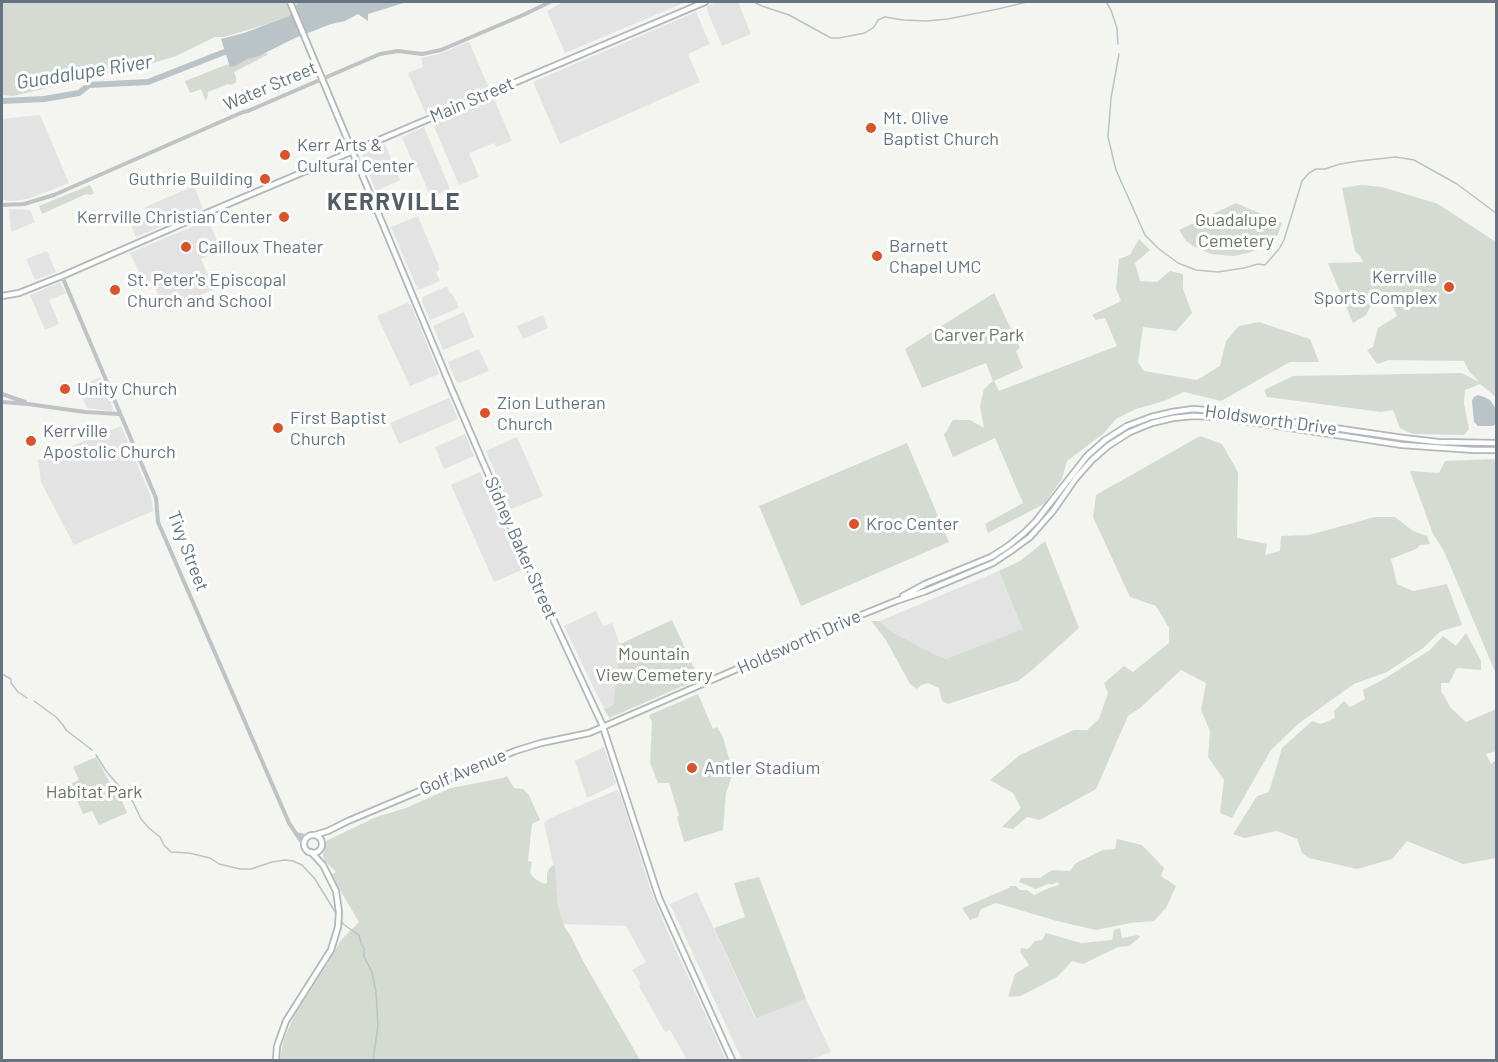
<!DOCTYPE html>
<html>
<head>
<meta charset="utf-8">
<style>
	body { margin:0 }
	#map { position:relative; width:1498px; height:1062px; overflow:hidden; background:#f4f4f1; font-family:Barlow,sans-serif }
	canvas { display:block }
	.frame { position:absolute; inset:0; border:3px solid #657480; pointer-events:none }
</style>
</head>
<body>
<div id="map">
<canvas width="1498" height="1062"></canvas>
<div class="frame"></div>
</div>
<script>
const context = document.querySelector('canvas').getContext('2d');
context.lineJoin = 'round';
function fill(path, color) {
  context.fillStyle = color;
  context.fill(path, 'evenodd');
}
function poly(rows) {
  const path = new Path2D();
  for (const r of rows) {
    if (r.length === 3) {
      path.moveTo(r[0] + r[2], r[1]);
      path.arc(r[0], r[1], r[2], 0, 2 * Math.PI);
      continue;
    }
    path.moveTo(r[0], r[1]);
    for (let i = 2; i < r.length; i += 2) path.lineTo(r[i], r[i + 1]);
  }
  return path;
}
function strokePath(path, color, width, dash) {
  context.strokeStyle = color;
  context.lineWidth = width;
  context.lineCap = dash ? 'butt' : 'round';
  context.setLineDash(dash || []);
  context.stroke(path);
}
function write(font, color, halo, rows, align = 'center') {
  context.font = font + ' Barlow,sans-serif';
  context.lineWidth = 6;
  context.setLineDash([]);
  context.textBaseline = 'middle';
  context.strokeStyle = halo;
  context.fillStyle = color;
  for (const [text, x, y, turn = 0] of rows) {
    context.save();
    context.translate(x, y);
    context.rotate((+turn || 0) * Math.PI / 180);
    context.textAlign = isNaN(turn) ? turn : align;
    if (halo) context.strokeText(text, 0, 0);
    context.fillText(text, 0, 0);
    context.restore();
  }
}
fill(poly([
	[563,2,686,2,565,53,547,11],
	[717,2,738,2,751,34,722,46,707,10,707,6],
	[696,12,710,44,688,54,700,82,560,144,533,82],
	[468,42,470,44,488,86,487,88,426,114,408,73,423,67,421,58,439,54],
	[494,99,512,141,496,147,494,143,469,153,479,177,459,185,433,124,487,100],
	[40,115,69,183,28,199,12,201,2,200,2,119],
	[424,127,450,189,431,198,418,167,415,168,402,137],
	[385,144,400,180,376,191,362,156,363,154],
	[194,186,203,209,136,237,130,222,147,214,145,207],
	[9,209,30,210,35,222,11,232],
	[418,216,438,264,439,270,436,272,440,281,418,290,391,227],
	[208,220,221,250,201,259,214,289,165,311,152,280,144,283,130,253],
	[47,251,56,272,35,280,26,259],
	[60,282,66,293,49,300,59,324,45,330,30,295],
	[447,286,449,292,453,295,459,308,430,320,422,301,423,297],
	[407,303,411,305,439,374,410,386,377,316],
	[464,312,474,337,443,350,433,326],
	[543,315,548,328,523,339,517,326],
	[479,349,489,371,459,383,456,381,448,362],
	[100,377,113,408,112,411,87,408,78,387],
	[449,398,458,419,399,444,390,423],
	[121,426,151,497,153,511,74,545,41,482,38,460],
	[465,434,474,456,444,469,435,447],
	[517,437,543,496,511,509,486,451],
	[480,472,522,570,494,582,451,485],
	[999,571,1024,629,946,659,934,654,896,634,888,629,880,621],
	[596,611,603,626,612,623,620,644,613,705,604,709,564,626],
	[604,747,616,783,614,785,587,798,575,761],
	[617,790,620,794,650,888,665,926,726,1060,687,1060,670,1030,665,1032,639,986,641,984,632,970,646,962,626,926,564,924,558,905,554,868,544,823,550,818],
	[697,892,755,1018,806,999,831,1052,810,1060,742,1060,670,904]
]), '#e2e3e2');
fill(poly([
	[2,2,328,2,264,25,224,37,215,37,176,56,150,64,13,96,2,95],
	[267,53,267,55,234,72,236,77,236,83,230,85,228,84,208,92,207,93,208,95,206,101,201,89,190,93,185,81,223,66],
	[90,185,94,193,91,195,86,194,42,214,39,206],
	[1361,185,1382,187,1438,204,1496,242,1496,397,1480,384,1465,390,1464,404,1469,429,1464,435,1412,434,1400,428,1393,410,1381,412,1267,397,1264,390,1293,376,1462,373,1479,382,1469,371,1464,361,1389,360,1377,364,1367,350,1373,347,1378,328,1397,316,1392,304,1371,305,1366,315,1353,323,1328,263,1363,262,1360,256,1355,251,1342,188],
	[1236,203,1282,223,1277,236,1264,247,1248,253,1234,256,1211,254,1193,246,1186,241,1179,230],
	[1139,239,1150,250,1135,263,1140,281,1157,282,1170,271,1183,274,1183,289,1192,313,1176,331,1143,327,1138,362,1144,371,1197,380,1220,366,1226,341,1239,326,1259,322,1310,339,1319,362,1290,362,1221,401,1184,392,1164,401,1136,409,1116,419,1104,433,1067,461,1062,479,1044,504,988,533,985,524,1023,503,995,438,953,457,944,435,953,420,970,420,984,428,980,406,984,389,993,381,986,363,922,388,905,349,994,293,1020,348,1016,351,1023,368,994,381,999,391,1117,346,1105,318,1096,320,1092,315,1121,301,1116,289,1119,259,1130,255],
	[1200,436,1222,444,1238,472,1237,538,1267,544,1265,555,1280,551,1281,536,1309,535,1375,517,1395,517,1413,531,1427,536,1430,544,1420,545,1416,549,1391,559,1397,584,1413,591,1447,584,1462,625,1441,631,1423,648,1387,672,1354,684,1298,724,1271,750,1232,818,1220,813,1224,780,1208,757,1210,731,1201,710,1206,683,1181,670,1140,708,1128,716,1096,789,1040,820,1027,817,1013,829,1002,827,1021,808,1013,793,990,780,1020,755,1074,730,1087,730,1099,719,1108,693,1104,683,1124,666,1133,672,1169,643,1169,628,1156,606,1130,597,1093,517,1096,495],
	[907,443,949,542,801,606,759,506],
	[1496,459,1496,674,1444,551,1433,534,1410,471,1439,473,1445,461],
	[1045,541,1079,628,1030,672,1018,681,948,704,942,701,939,688,928,683,921,685,917,689,910,684,886,640,871,621,880,621,888,629,896,634,934,654,946,659,1023,629,999,571,1020,561],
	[672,620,699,679,609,718,604,709,613,705,620,644],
	[1466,633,1481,661,1481,670,1457,668,1449,683,1441,683,1441,691,1451,708,1466,722,1496,709,1496,751,1486,754,1491,764,1496,760,1496,858,1463,864,1407,841,1392,859,1357,869,1309,858,1302,853,1297,839,1277,831,1244,838,1233,834,1257,796,1269,792,1282,748,1312,721,1321,724,1335,718,1334,711,1344,701,1350,707,1365,699,1363,690,1384,679,1430,650,1443,636,1456,646],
	[698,694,713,729,717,727,723,737,733,773,726,793,723,830,684,842,677,817,679,815,669,783,658,783,650,763,652,722,649,715],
	[96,757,110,783,118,791,127,813,99,825,92,811,83,814,70,784,79,780,73,767],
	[507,776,514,788,523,789,529,795,540,820,532,824,528,861,532,862,530,873,535,879,544,884,547,883,547,874,549,869,553,865,554,866,555,869,558,905,565,928,571,936,583,961,640,1060,280,1060,284,1039,294,1016,328,963,340,941,359,922,331,875,336,872,325,861,323,856,326,841,376,817,406,808,451,788,503,778],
	[1117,839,1142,845,1164,868,1161,876,1176,886,1166,908,1154,921,1131,923,1096,930,1057,921,996,903,981,909,978,917,970,920,962,908,1009,888,1010,886,1016,886,1020,890,1027,890,1034,895,1049,888,1059,885,1058,882,1053,884,1048,884,1036,889,1019,882,1021,878,1040,878,1052,870,1070,871,1076,863,1103,850,1115,849],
	[759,877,806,999,756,1018,714,928,745,917,734,883],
	[1120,928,1122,938,1138,935,1140,937,1129,946,1118,947,1083,964,1072,961,1057,977,1021,996,1008,997,1015,974,1029,965,1020,952,1021,948,1028,949,1035,941,1042,940,1046,933,1081,943,1112,940,1114,930]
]), '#d5dbd2');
fill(poly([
	[299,2,305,2,306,3,313,2,407,2,368,14,368,21,358,14,345,21,331,24,295,38,259,56,247,59,235,66,230,67,221,39,244,33,289,16],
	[1478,395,1484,397,1490,400,1496,409,1496,423,1493,426,1478,426,1474,422,1472,401,1474,397]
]), '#b9c3c8');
strokePath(poly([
	[754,2,762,6,789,15,831,38,839,38,865,33,874,27,878,20,885,17,903,20,927,21,948,19,998,9,1027,2],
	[1106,2,1111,10,1117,28,1118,44],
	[1119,54,1111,98,1108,137,1116,170,1145,235,1159,249,1178,263,1196,270,1218,272,1244,268,1258,264,1265,265,1279,249,1284,240,1299,191,1302,181,1309,173,1316,169,1325,169,1340,164,1359,161,1396,157,1414,160,1457,184,1496,213],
	[2,674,11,679,11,683,18,692,27,698],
	[34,701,56,717,63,725,66,730,92,750],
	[96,755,106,771,133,802,141,819,149,828,160,837,164,845,171,852,189,853,210,858,219,864,240,869,251,869,272,862,285,860,293,861,302,865,315,879,337,915],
	[340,919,343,924,359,935,361,943,364,949,364,957,372,972,376,992,378,1026,373,1060]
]), '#b9c3c8', 1.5);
strokePath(poly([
	[2,101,44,99,79,93,89,85,148,82,232,49]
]), '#b9c3c8', 6);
const secondary = poly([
	[2,296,19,293,62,276,209,212,705,2],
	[903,596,925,584,991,557,1008,546,1024,533,1036,521,1087,456,1105,440,1127,426,1151,417,1172,412,1193,409,1218,411,1403,438,1438,442,1496,443],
	[315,835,328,831,348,821,515,751,541,743,589,733,737,669,809,636,896,601,926,591,993,563,1011,551,1030,537,1053,511,1076,478,1092,460,1108,446,1130,432,1152,423,1173,418,1193,416,1218,417,1402,445,1474,450,1496,450],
	[313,844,9],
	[276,1060,277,1046,286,1021,331,950,338,927,339,912,336,891,323,865,311,852]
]);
const primary = poly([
	[290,2,452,390,520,548,602,724,659,898,732,1060]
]);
strokePath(secondary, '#b2b7ba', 8);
strokePath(primary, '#b3b7ba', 8);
strokePath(poly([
	[2,205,24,204,54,195,243,112,248,111,380,54,398,51,422,54,441,50,523,15,550,2],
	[62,276,156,498,158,522,289,823,305,847],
	[2,394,25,402],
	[2,402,28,404,85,412,120,414],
	[296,834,308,837]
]), '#bfc3c6', 4);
strokePath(secondary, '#fff', 4.5);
strokePath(primary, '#fff', 4.5);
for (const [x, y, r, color] of [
	[871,128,6,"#da532b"],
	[285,155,6,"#da532b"],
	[265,179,6,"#da532b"],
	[284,217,6,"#da532b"],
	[186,247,6,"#da532b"],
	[877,256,6,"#da532b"],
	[1449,287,6,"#da532b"],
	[115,290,6,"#da532b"],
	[65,389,6,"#da532b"],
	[485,413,6,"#da532b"],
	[278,428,6,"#da532b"],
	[31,441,6,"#da532b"],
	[854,524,6,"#da532b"],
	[692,768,6,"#da532b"]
]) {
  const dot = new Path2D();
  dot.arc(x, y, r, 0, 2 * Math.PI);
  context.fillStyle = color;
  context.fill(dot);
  strokePath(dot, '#fff', 2);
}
write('18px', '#657480', '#fff', [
	["Water Street",270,86,-23],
	["Main Street",472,100,-23],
	["Holdsworth Drive",1271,420,8],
	["Sidney Baker Street",521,548,66],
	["Tivy Street",188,551,69],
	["Holdsworth Drive",799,642,-24],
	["Golf Avenue",463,772,-23]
]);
write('18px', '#657480', '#fff', [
	["Mt. Olive",883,118],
	["Baptist Church",883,139],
	["Kerr Arts &",297,145],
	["Cultural Center",297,166],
	["Guthrie Building",253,179,"right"],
	["Kerrville Christian Center",272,217,"right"],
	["Barnett",889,246],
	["Chapel UMC",889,267],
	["Cailloux Theater",198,247],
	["Kerrville",1437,277,"right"],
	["Sports Complex",1437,298,"right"],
	["St. Peter's Episcopal",127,280],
	["Church and School",127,301],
	["Unity Church",77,389],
	["Zion Lutheran",497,403],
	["Church",497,424],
	["First Baptist",290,418],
	["Church",290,439],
	["Kerrville",43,431],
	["Apostolic Church",43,452],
	["Kroc Center",866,524],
	["Antler Stadium",704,768]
], 'left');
write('18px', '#677863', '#fff', [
	["Guadalupe",1236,220],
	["Cemetery",1236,241],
	["Carver Park",979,335],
	["Mountain",654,654],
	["View Cemetery",654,675],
	["Habitat Park",94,792]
]);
write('italic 20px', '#60767e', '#fff', [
	["Guadalupe River",84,72,-9]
]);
context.letterSpacing = '1.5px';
write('bold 24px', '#525d66', '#fff', [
	["KERRVILLE",394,202]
]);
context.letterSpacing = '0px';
</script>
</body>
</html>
